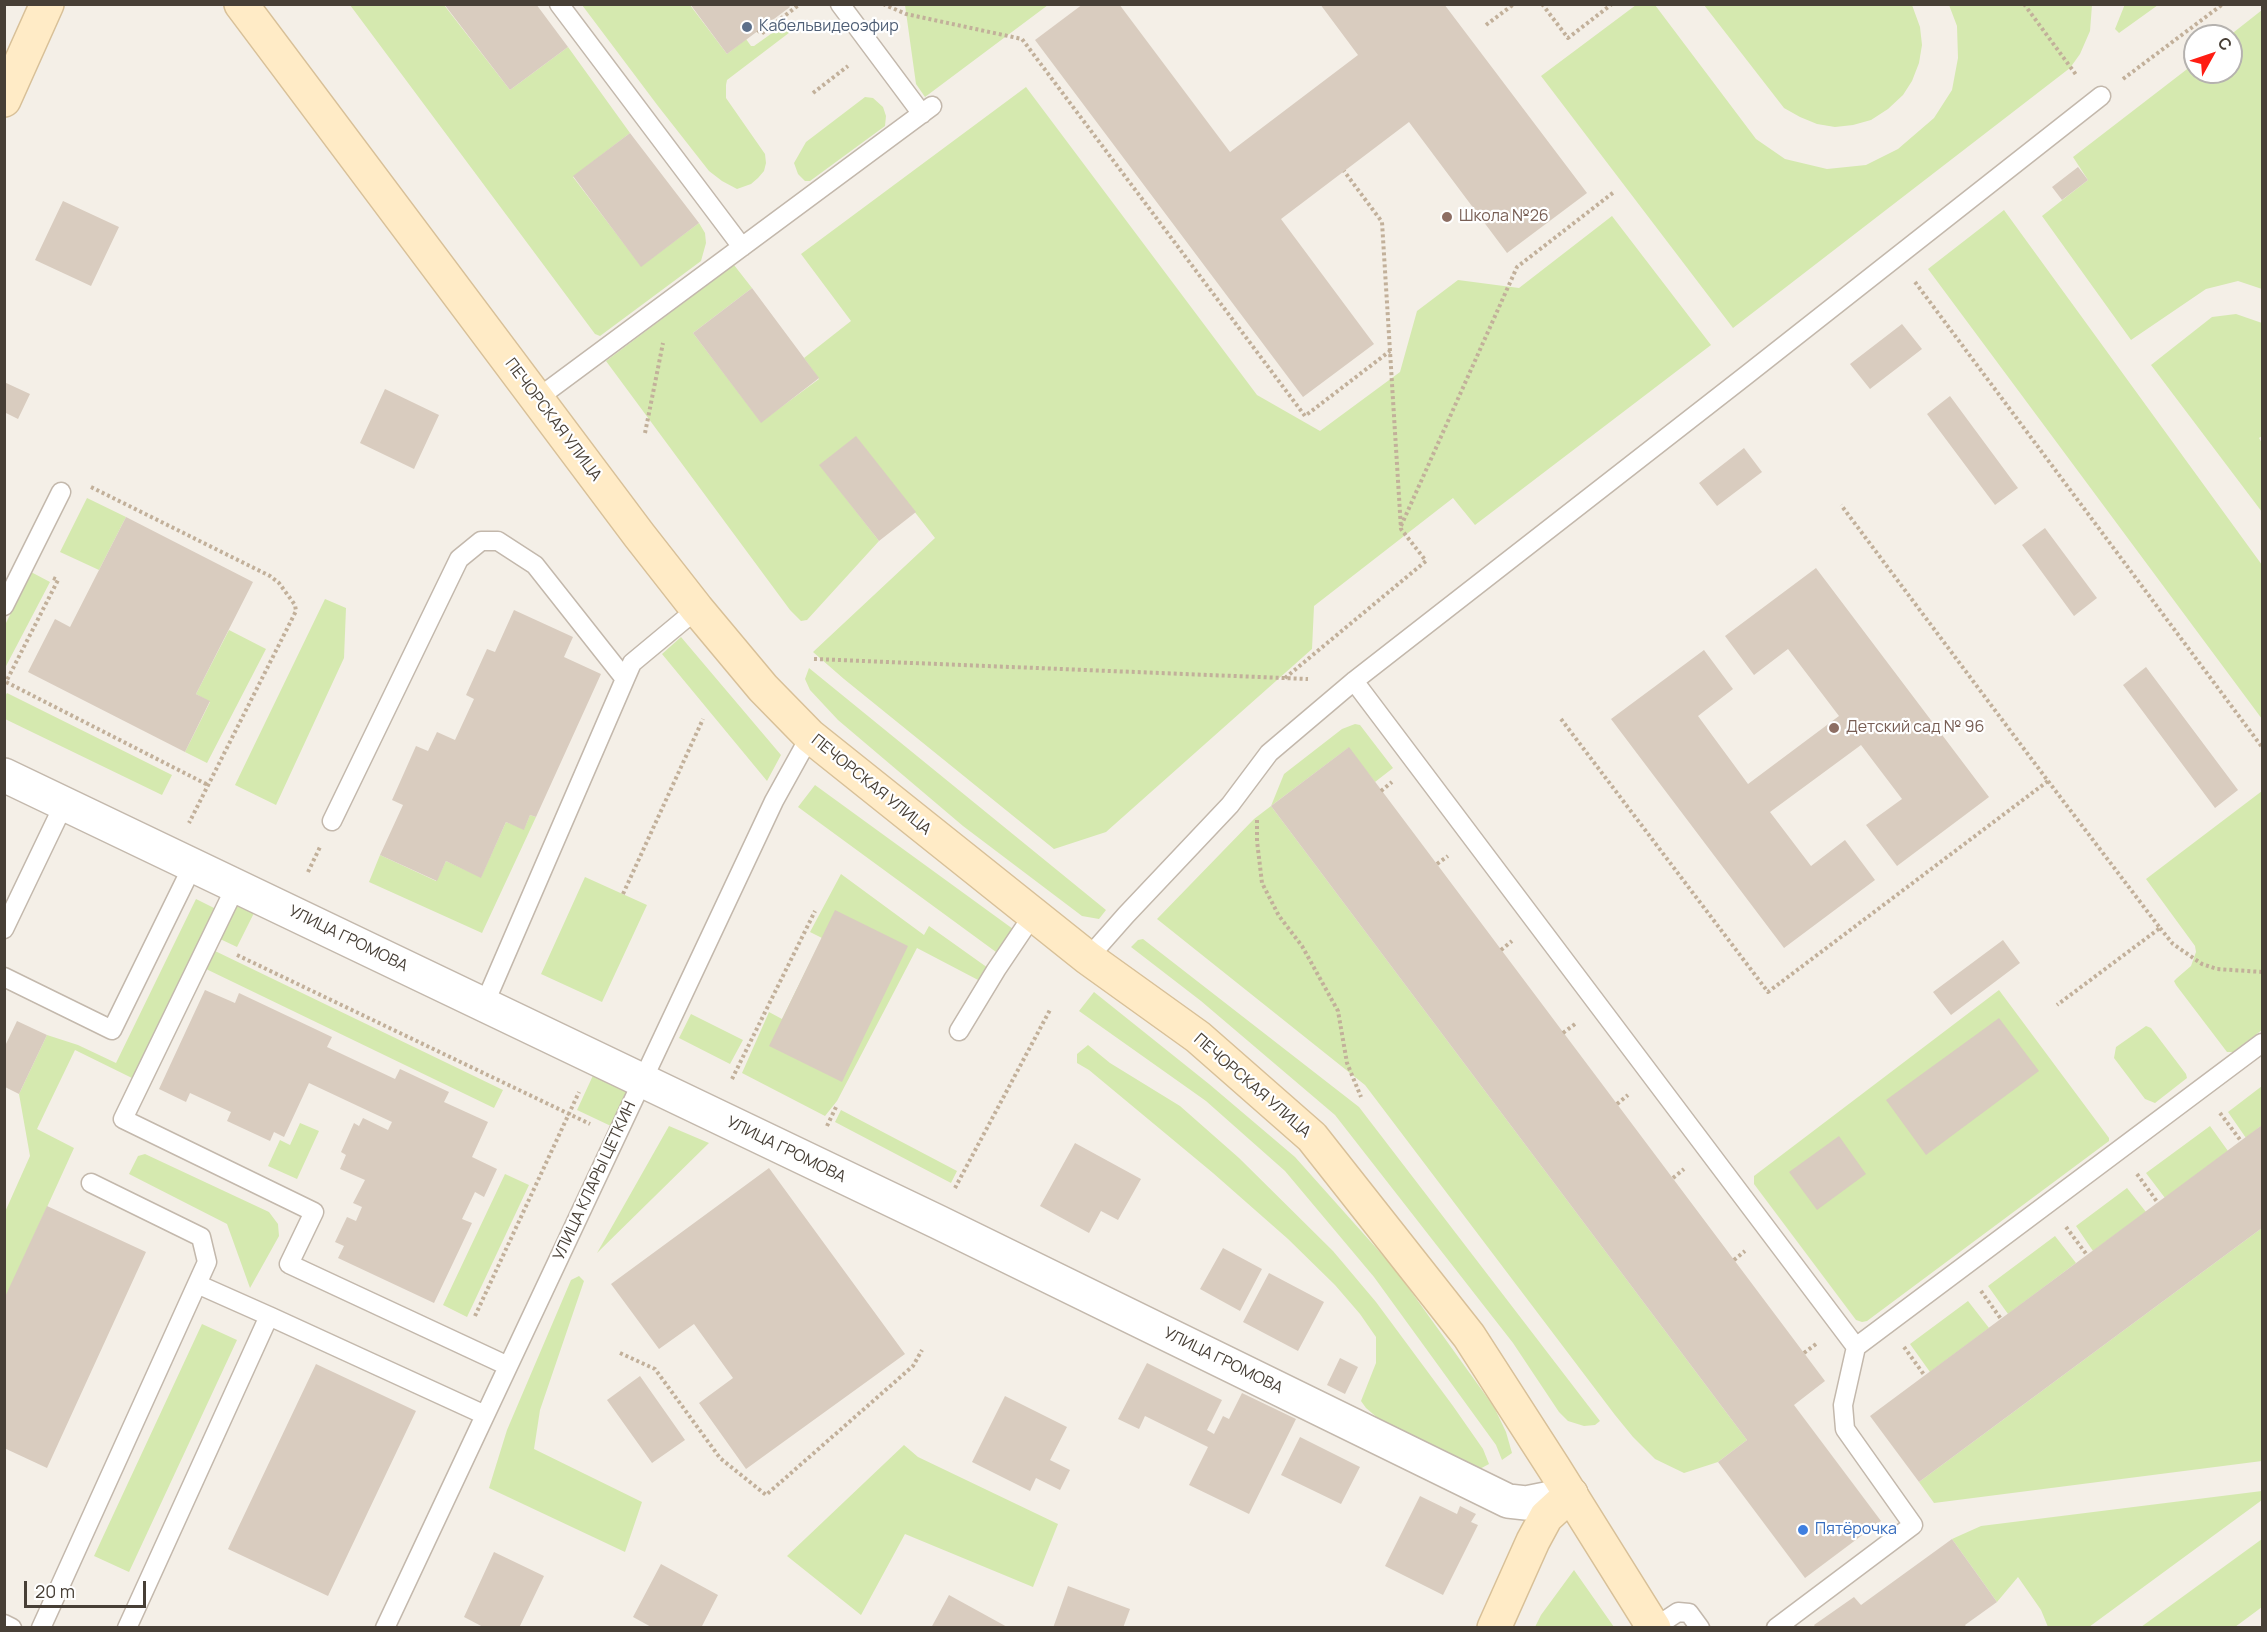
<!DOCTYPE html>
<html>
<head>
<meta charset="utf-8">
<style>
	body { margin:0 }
	#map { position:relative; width:2267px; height:1632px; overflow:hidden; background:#f4efe7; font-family:Manrope,sans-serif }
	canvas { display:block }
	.frame { position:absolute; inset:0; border:6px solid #473f36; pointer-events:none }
	.north { position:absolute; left:2183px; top:24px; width:60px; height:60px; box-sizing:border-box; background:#fff; border:2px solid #b5b2af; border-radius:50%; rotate:50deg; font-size:16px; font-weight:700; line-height:24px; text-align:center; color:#473f36 }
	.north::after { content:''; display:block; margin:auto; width:21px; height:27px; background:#ff1d13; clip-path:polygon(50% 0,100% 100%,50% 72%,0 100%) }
	.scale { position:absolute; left:24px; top:1581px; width:122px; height:27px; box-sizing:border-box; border:3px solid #473f36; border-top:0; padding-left:8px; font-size:18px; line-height:21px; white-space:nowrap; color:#473f36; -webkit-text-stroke:4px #fff; paint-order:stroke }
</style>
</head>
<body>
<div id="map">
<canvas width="2267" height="1632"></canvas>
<div class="frame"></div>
<div class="north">С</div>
<div class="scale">20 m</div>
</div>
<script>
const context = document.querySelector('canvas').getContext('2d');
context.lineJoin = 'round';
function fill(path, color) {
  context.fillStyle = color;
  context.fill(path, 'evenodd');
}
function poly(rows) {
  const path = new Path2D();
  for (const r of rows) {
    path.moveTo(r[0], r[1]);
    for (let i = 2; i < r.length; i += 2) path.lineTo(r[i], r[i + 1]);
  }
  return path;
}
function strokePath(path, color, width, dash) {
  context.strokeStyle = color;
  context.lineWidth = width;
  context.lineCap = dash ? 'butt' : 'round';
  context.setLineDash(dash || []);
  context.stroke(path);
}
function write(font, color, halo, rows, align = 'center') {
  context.font = font + ' Manrope,sans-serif';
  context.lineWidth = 4.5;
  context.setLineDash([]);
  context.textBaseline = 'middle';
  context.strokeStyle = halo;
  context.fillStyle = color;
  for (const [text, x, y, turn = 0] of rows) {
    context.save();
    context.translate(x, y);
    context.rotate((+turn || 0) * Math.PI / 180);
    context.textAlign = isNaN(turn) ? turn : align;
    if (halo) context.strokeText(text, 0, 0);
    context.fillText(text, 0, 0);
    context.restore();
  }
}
fill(poly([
	[2125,4,2158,4,2158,5,2119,33,2115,29],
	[350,5,444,5,510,90,568,47,630,133,573,177,641,266,699,223,705,233,706,243,701,261,600,336,595,334],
	[582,5,690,5,727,54,746,39,751,46,754,46,789,21,793,21,796,23,798,26,727,80,726,85,726,98,765,154,766,163,764,171,758,178,751,184,737,189,722,181,709,171,658,106],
	[905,5,1048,5,925,97,916,84],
	[1636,5,1655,5,1756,139,1785,159,1827,169,1866,165,1898,149,1934,118,1952,90,1958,58,1957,26,1949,5,2092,5,2090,31,2080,54,2070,68,1733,328,1541,76],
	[1704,5,1912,5,1920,27,1922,45,1919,63,1912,81,1903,95,1888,109,1871,120,1853,125,1835,127,1817,124,1800,117,1784,108],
	[2262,10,2262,289,2238,281,2206,289,2131,340,2042,216,2088,180,2073,157,2195,63,2195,72,2231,72,2229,36],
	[1026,87,1257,395,1320,431,1400,372,1417,311,1458,280,1519,288,1612,216,1711,345,1475,525,1453,498,1314,606,1312,649,1106,832,1054,849,844,679,813,652,935,538,856,437,820,465,879,541,807,620,801,621,790,610,606,361,734,265,752,288,693,333,761,422,819,379,804,358,851,321,801,254],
	[865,97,873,98,883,107,886,116,885,126,810,181,805,181,798,174,794,163,806,142],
	[2004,210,2262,565,2262,719,1928,269],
	[2236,314,2262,323,2262,436,2259,438,2262,443,2262,512,2151,365,2212,317],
	[87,498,126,517,99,570,60,552],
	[31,572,50,582,5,668,5,625],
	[325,599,346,608,344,658,276,805,235,785],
	[229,630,266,649,207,763,185,752,210,702,196,694],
	[681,637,781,755,767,781,662,654],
	[809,668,1106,910,1099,919,1082,916,963,826,838,720,810,690,805,679],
	[7,693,172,775,162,795,5,719,5,696],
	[1355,724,1360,725,1393,768,1375,782,1348,748,1271,806,1747,1440,1718,1462,1684,1473,1655,1459,1633,1437,1615,1415,1365,1085,1157,919,1254,819,1271,806,1284,774,1342,729],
	[815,785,1013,929,996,952,798,807],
	[2262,791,2262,1030,2233,1052,2227,1052,2176,985,2174,981,2177,978,2191,966,2196,952,2195,946,2146,879],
	[530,815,536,817,482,933,369,882,380,855,436,881,446,861,481,877,506,822,524,829],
	[841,874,924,935,929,926,988,968,980,981,917,948,837,1101,825,1116,742,1073,769,1012,782,1019,822,938,810,932],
	[585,877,647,905,602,1002,541,974],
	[238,898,257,907,237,947,218,938],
	[196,899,216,909,134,1079,75,1050,47,1108,37,1129,74,1148,5,1299,5,1212,30,1156,19,1094,47,1035,78,1045,116,1063],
	[1143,939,1359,1107,1600,1421,1595,1425,1584,1426,1568,1421,1559,1412,1513,1343,1335,1115,1201,1001,1131,947,1138,940],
	[213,950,503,1090,494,1108,204,968],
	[1999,990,2109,1138,2109,1141,1867,1321,1862,1322,1856,1320,1754,1184,1754,1176],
	[1094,992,1209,1084,1295,1157,1395,1269,1494,1407,1506,1432,1512,1453,1502,1460,1496,1445,1374,1277,1285,1171,1206,1101,1079,1011],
	[691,1014,743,1040,730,1064,679,1038],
	[2146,1026,2151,1028,2186,1074,2187,1078,2155,1103,2145,1099,2114,1058,2116,1047],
	[1088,1045,1110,1063,1180,1106,1239,1158,1333,1251,1376,1302,1453,1406,1483,1449,1489,1464,1476,1471,1380,1420,1366,1408,1361,1401,1376,1363,1376,1337,1360,1314,1335,1285,1288,1239,1213,1173,1089,1070,1077,1063,1077,1054],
	[596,1069,632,1086,613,1127,577,1110],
	[2262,1086,2262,1125,2246,1138,2228,1112],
	[841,1110,957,1171,951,1183,835,1122],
	[300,1123,319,1131,297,1179,268,1166,280,1140,290,1145],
	[669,1126,709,1143,597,1253],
	[2210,1126,2228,1151,2165,1198,2146,1173],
	[145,1154,269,1212,278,1224,279,1236,250,1288,227,1224,129,1174,138,1156],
	[505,1174,529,1185,467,1317,443,1305],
	[2127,1188,2146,1212,2093,1251,2076,1226],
	[2262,1228,2262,1461,1934,1503,1919,1482],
	[2055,1236,2076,1263,2008,1314,1988,1286],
	[579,1276,584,1281,540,1410,534,1449,642,1502,625,1552,489,1488,507,1430,571,1280],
	[1968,1301,1989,1328,1930,1372,1910,1344],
	[202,1324,237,1340,129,1572,94,1556],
	[904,1445,918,1457,1058,1524,1033,1587,905,1534,861,1615,787,1556],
	[2262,1491,2262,1500,2089,1627,2048,1627,2041,1610,2018,1577,1997,1602,1952,1539,1981,1526],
	[2262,1539,2262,1607,2235,1627,2141,1627],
	[1574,1570,1614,1627,1535,1627,1541,1615]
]), '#d5e9af');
fill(poly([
	[444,4,536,4,568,47,510,90],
	[690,4,788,4,790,7,727,54],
	[1083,4,1119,4,1230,152,1358,55,1320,4,1444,4,1587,193,1507,253,1409,122,1281,219,1374,344,1303,397,1035,40],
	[630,133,699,223,641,267,573,176],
	[2078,167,2088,180,2062,200,2052,187],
	[63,201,119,227,91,286,35,260],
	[752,288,819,378,761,423,693,333],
	[1902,324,1922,349,1870,389,1850,364],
	[4,382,30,394,18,419,4,412],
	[385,389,439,415,414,469,360,443],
	[1950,396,2018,488,1995,505,1927,414],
	[856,436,916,512,879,541,819,465],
	[1744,448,1762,472,1717,506,1699,483],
	[126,517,253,582,196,694,210,701,185,752,28,672,55,619,70,627],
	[2045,528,2097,598,2074,616,2022,545],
	[1816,568,1989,797,1897,866,1866,825,1902,799,1861,745,1770,812,1811,866,1845,840,1875,880,1784,948,1611,719,1704,650,1733,689,1698,716,1748,784,1839,716,1788,649,1754,675,1725,636],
	[514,610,573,637,564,657,601,674,536,817,530,815,524,830,506,822,481,878,446,861,437,881,380,855,403,805,392,800,416,746,428,751,437,732,455,740,474,699,466,695,487,649,495,652],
	[2146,667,2238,790,2215,808,2123,685],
	[1349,747,1825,1381,1794,1405,1881,1521,1805,1578,1718,1462,1747,1440,1271,806],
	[835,910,908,946,842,1082,769,1046],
	[2003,940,2020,963,1951,1015,1933,992],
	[205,990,235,1003,239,993,332,1037,327,1047,395,1079,400,1069,449,1092,444,1102,488,1122,472,1157,497,1169,484,1197,475,1192,462,1219,472,1223,434,1303,338,1258,344,1246,335,1242,347,1217,356,1221,362,1207,353,1203,365,1180,340,1169,346,1155,341,1152,354,1123,359,1126,363,1118,388,1130,392,1122,309,1083,284,1137,274,1132,270,1141,227,1121,231,1112,190,1093,186,1102,159,1089],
	[1999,1018,2039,1071,1926,1155,1886,1100],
	[17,1021,47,1035,19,1094,5,1087,5,1046],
	[2262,1125,2262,1228,1919,1482,1870,1416],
	[1839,1136,1866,1174,1817,1210,1789,1172],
	[1075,1143,1141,1179,1118,1220,1101,1211,1089,1233,1040,1206],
	[769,1168,905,1354,746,1469,699,1403,733,1378,694,1324,659,1349,611,1284],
	[47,1206,146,1252,47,1468,4,1448,4,1299],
	[1223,1248,1262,1269,1240,1311,1200,1289],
	[1269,1273,1324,1302,1298,1351,1243,1322],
	[1340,1358,1358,1367,1345,1394,1327,1385],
	[1147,1363,1222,1400,1207,1430,1214,1434,1223,1416,1229,1419,1242,1393,1296,1419,1249,1514,1189,1485,1208,1447,1145,1416,1139,1429,1118,1419],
	[316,1364,416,1411,328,1596,228,1549],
	[640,1376,685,1440,652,1463,607,1400],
	[1005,1396,1067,1427,1050,1460,1070,1470,1060,1490,1036,1478,1030,1491,972,1462],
	[1300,1437,1360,1467,1341,1504,1281,1475],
	[1420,1496,1457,1514,1460,1506,1476,1514,1471,1522,1478,1525,1443,1595,1385,1566],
	[1952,1539,1997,1602,1965,1625,1967,1628,1816,1628,1814,1625,1854,1597,1861,1605],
	[494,1552,544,1576,519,1628,485,1628,464,1617],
	[661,1564,718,1595,701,1628,653,1628,633,1617],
	[1068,1586,1130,1609,1123,1628,1053,1628],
	[949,1595,1009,1628,931,1628]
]), '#d9ccbf');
const lane = poly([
	[559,4,742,247],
	[840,4,922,114],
	[538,398,932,106],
	[4,606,61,492],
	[625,679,632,663,697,609],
	[1354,681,1856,1347,2262,1043],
	[332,821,459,559,481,541,498,541,535,565,625,679,484,1005],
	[236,886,123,1119,314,1212,289,1264,508,1366],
	[4,929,64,804],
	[1088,958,1126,915,1230,805,1269,753,1354,681,1744,377,2101,96],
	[4,977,112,1030,193,865],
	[959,1031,996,970,1033,915],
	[197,1284,269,1316],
	[4,1624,12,1628],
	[41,1628,207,1262,201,1237,91,1183],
	[127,1628,269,1316,485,1415],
	[385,1628,774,801,810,736],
	[1654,1628,1678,1612,1689,1613,1700,1628],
	[1776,1628,1913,1525,1845,1429,1843,1405,1856,1347]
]);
const street = poly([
	[4,775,938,1222,1508,1501,1526,1503,1571,1494]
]);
const secondary = poly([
	[241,4,639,535,697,609,763,688,810,736,1088,958,1198,1037,1312,1137,1469,1336,1554,1468,1654,1628],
	[4,100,47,4],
	[1494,1628,1533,1541,1546,1517,1571,1494]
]);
strokePath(lane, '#c3b8ac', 21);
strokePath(street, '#c3b8ac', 36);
strokePath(secondary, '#d8c098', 36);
strokePath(poly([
	[883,4,906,14,1022,39,1305,416,1390,351],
	[1542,4,1568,38,1612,4],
	[2024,4,2077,76],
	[1486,25,1514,4],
	[758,30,761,34,800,4],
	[2123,79,2223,4],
	[813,93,848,66],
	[1915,282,2262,747],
	[645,433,663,343],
	[91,487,270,576,279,583,295,605,296,611,189,823],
	[1401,526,1517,267,1614,192],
	[53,578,58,580,6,682,208,785],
	[814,659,1308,679],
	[1285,678,1426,561,1401,529,1382,222,1344,171],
	[1561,719,1768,992,2048,781,1841,505],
	[2048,781,2160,928,2057,1005],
	[1381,791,1392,782],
	[1257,820,1257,841,1262,883,1279,916,1302,946,1338,1011,1347,1063,1361,1097],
	[1437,864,1448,856],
	[308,872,320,847],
	[623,894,703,719],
	[2160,928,2173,944,2202,964,2217,969,2262,972],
	[1501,950,1512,941],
	[237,955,590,1124],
	[1563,1033,1575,1024],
	[732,1079,815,911],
	[1617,1104,1628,1095],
	[2220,1113,2241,1141],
	[827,1126,837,1105],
	[2137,1174,2158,1203],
	[1673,1178,1684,1169],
	[955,1188,1051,1008],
	[2066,1227,2087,1255],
	[1734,1260,1745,1251],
	[1981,1291,2001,1319],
	[475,1316,579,1092],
	[1904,1347,1925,1376],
	[620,1353,655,1369,720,1458,766,1495,913,1366,922,1350],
	[1804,1353,1816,1344]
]), '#c2b09a', 4, [3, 3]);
strokePath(lane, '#fff', 18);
strokePath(street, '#fff', 33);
strokePath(secondary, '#ffebc6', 33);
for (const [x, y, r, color] of [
	[747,27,6,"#5c6f8a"],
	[1447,217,6,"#8d6e63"],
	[1834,728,6,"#8d6e63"],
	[1803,1530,6,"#3f7fe0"]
]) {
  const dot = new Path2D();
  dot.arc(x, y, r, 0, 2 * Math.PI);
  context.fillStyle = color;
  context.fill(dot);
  strokePath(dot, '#fff', 2);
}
write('16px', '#4e5e75', '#fff', [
	["Кабельвидеоэфир",759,27]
], 'left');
write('16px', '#785e54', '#fff', [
	["Школа №26",1459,217],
	["Детский сад № 96",1846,728]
], 'left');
write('16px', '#473f36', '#fff', [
	["ПЕЧОРСКАЯ УЛИЦА",553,420,53],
	["ПЕЧОРСКАЯ УЛИЦА",871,785,39],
	["УЛИЦА ГРОМОВА",348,939,26],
	["ПЕЧОРСКАЯ УЛИЦА",1252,1086,41],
	["УЛИЦА ГРОМОВА",786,1150,26],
	["УЛИЦА КЛАРЫ ЦЕТКИН",595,1181,-65],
	["УЛИЦА ГРОМОВА",1223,1361,26]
]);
write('16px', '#366cbe', '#fff', [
	["Пятёрочка",1815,1530]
], 'left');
</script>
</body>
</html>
